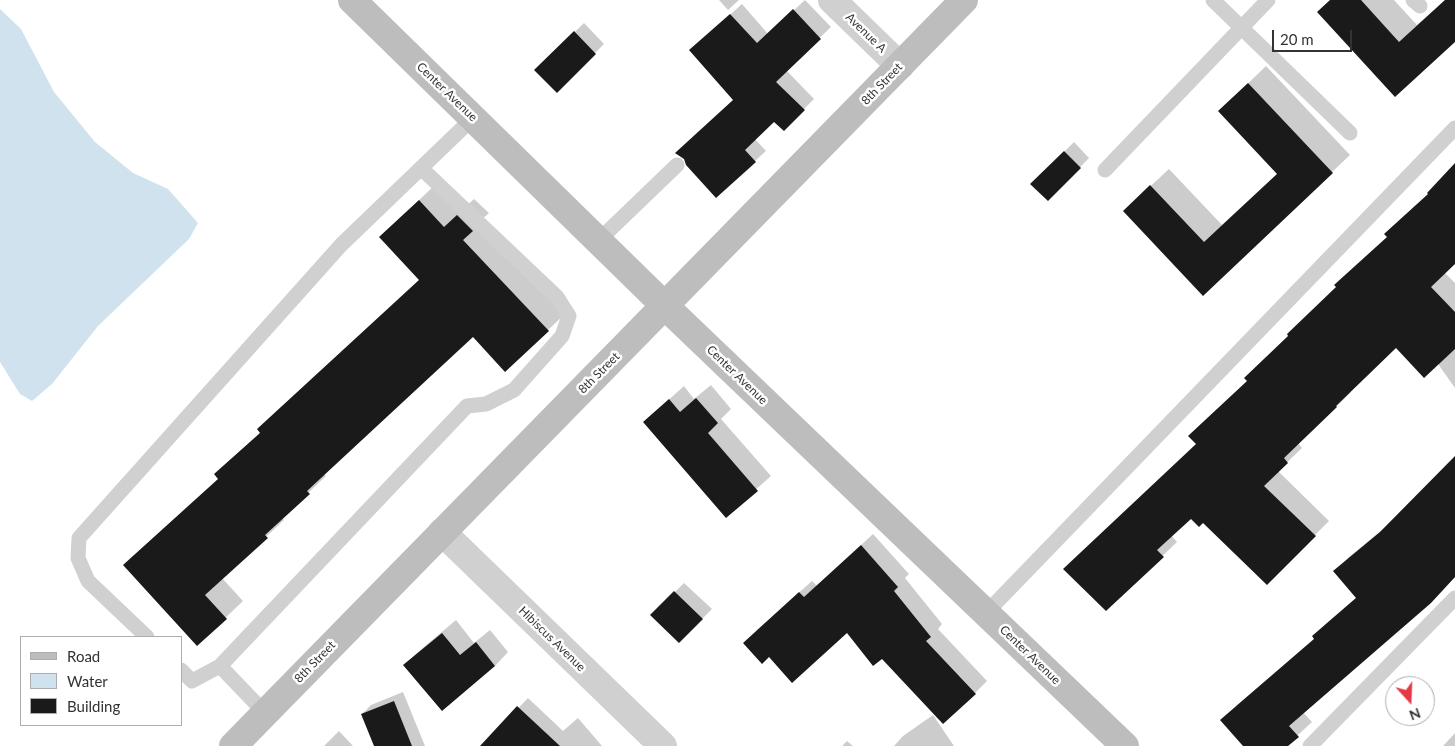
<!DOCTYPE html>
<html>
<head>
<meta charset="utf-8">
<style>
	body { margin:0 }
	#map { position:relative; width:1455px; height:746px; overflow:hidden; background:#fff; font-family:Lato,sans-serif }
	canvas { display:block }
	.legend { position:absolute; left:20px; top:636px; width:162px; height:90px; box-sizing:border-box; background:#fff; border:1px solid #adadad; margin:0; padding:6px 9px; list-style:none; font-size:15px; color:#333 }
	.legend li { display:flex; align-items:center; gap:10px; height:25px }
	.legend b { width:25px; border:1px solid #adadad }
	.north { position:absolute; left:1385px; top:676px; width:50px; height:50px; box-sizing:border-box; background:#fff; border:1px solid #adadad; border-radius:50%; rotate:160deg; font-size:14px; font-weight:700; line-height:20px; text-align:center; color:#333 }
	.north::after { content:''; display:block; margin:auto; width:18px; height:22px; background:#e63946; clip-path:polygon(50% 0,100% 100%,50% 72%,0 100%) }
	.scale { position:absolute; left:1272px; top:30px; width:80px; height:22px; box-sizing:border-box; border:2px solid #333; border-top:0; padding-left:6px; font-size:15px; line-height:18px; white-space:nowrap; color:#333; -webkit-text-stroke:4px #fff; paint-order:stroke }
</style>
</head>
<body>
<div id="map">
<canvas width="1455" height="746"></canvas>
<ul class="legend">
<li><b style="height:6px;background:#bdbdbd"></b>Road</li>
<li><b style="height:14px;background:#cfe2ee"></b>Water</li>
<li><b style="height:14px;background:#1a1a1a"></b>Building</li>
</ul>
<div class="north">N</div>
<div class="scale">20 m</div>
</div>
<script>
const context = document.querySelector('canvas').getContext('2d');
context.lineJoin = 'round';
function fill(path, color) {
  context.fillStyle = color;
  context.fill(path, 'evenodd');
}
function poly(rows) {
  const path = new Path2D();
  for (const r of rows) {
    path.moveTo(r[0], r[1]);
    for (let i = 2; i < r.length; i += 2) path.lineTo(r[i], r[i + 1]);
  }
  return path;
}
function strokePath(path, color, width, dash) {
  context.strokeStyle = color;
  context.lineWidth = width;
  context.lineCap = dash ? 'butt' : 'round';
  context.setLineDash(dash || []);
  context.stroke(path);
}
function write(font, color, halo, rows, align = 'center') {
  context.font = font + ' Lato,sans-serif';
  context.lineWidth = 5;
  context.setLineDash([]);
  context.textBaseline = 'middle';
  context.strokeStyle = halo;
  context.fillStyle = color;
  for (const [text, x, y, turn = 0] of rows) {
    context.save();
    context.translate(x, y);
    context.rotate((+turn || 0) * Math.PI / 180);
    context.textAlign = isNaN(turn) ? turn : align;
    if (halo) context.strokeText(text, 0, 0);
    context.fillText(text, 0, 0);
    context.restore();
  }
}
fill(poly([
	[0,9,21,29,54,92,95,142,133,173,168,189,198,223,189,239,98,326,52,384,32,401,20,394,0,362]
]), '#cfe2ee');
fill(poly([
	[719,0,739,0,728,10],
	[805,0,831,27,786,70,814,99,784,129,774,120,755,139,766,151,716,196,734,99,702,40,742,4,768,34],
	[1331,0,1394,0,1417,25,1445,0,1455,0,1455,41,1395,95],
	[584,23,604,44,557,91,536,70],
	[1266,66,1350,155,1203,294,1142,194,1169,169,1222,225,1278,173,1237,94],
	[1074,142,1089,158,1048,200,1032,184],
	[1455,165,1455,263,1444,272,1455,283,1455,388,1438,364,1396,346,1349,391,1351,392,1336,407,1298,443,1302,448,1278,471,1329,521,1267,583,1203,521,1191,517,1171,535,1177,542,1106,610,1197,444,1248,380,1290,335,1389,237],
	[436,184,461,211,474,199,489,213,479,222,565,314,548,330,473,335,323,474,326,476,282,518,284,520,222,578,243,601,197,645,219,478,233,458,261,432,276,413,420,279,397,221],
	[711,385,731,409,721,419,771,476,726,516,644,422,684,386,694,399],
	[1455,457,1455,577,1431,602,1303,712,1312,722,1286,746,1245,746,1236,706,1315,638,1314,636,1328,622,1357,597,1335,571,1349,557,1394,520],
	[873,534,909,574,905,578,942,624,938,629,987,681,975,693,882,657,847,632,756,631,812,581,817,586],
	[684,583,712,609,679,642,652,615],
	[456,620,474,643,490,630,508,652,495,666,405,665,418,652],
	[403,692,425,746,375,746,362,714,371,705],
	[528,698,563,731,578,718,602,746,482,746],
	[933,715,954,746,894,746,903,736],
	[339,731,353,746,324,746],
	[1455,733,1455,746,1443,746],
	[847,741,853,746,842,746]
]), '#0003');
fill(poly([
	[1330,0,1361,0,1399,42,1445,0,1455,0,1455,42,1395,97,1317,12],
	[793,9,821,39,776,82,805,110,784,131,774,122,745,150,756,162,716,198,686,165,684,159,675,153,733,100,689,50,730,14,757,43],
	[574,31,596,54,557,93,534,70],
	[1248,83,1333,173,1203,296,1123,211,1150,185,1204,242,1277,174,1218,111],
	[1064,151,1081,168,1048,201,1030,184],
	[1455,163,1455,264,1431,287,1455,312,1455,349,1424,378,1396,348,1336,406,1337,407,1284,458,1288,463,1264,486,1316,536,1267,585,1203,523,1199,527,1191,519,1157,550,1164,557,1106,611,1063,569,1196,444,1188,436,1247,381,1244,378,1288,336,1287,334,1336,287,1334,285,1387,237,1384,234,1428,194,1427,193],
	[419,200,444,227,457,215,473,231,463,240,549,331,505,372,473,337,307,491,310,494,265,535,268,538,205,595,227,619,197,646,123,565,218,479,214,474,260,433,257,429,419,280,379,237],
	[696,398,718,423,708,433,758,491,726,518,643,422,669,399,680,412],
	[1455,456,1455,577,1431,603,1289,726,1299,737,1288,746,1243,746,1220,720,1314,639,1312,636,1356,598,1333,571,1380,532],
	[861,545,898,587,894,591,931,637,926,641,976,694,943,724,882,659,873,666,847,633,792,683,769,657,762,664,743,643,799,592,804,597],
	[674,591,703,619,679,643,650,615],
	[442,633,460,655,476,642,495,666,442,711,403,665],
	[394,701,412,746,374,746,361,714],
	[517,706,560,746,480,746]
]), '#1a1a1a');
strokePath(poly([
	[1213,0,1350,133],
	[1413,0,1420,6],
	[1105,170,1268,0],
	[599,240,677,165],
	[986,613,1455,128],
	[147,637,88,581,78,558,79,538,341,245,473,118],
	[220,666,265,713],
	[181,670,192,681,220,666,467,406,486,404,514,390,562,336,569,316,557,297,421,168],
	[1310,746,1455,598]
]), '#d0d0d0', 15);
strokePath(poly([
	[832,0,900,66],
	[442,532,663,746]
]), '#d0d0d0', 28);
strokePath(poly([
	[352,0,665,306,1125,746],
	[233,746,964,0]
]), '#bdbdbd', 28);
write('12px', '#333', '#fff', [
	["Avenue A",866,33,44],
	["8th Street",882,84,-46],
	["Center Avenue",447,92,44],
	["8th Street",599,373,-45],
	["Center Avenue",737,375,44],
	["Hibiscus Avenue",552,639,44],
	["Center Avenue",1030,655,44],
	["8th Street",315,662,-46]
]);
</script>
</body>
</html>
